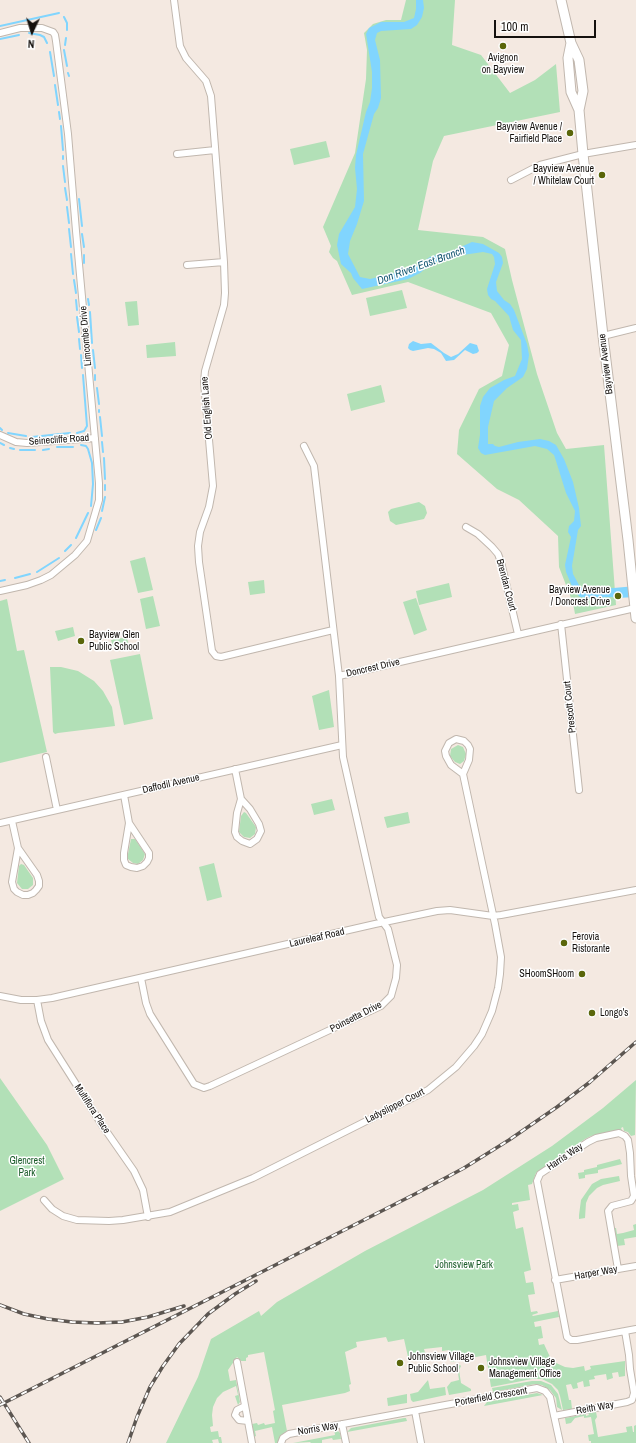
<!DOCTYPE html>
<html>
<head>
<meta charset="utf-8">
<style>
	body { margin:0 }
	#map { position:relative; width:636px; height:1443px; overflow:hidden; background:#f4e9e1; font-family:"Archivo Narrow",sans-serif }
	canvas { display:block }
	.north { position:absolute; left:12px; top:12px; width:40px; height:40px; -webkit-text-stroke:3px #fff; paint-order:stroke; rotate:184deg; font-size:11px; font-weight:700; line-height:16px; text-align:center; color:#15110e }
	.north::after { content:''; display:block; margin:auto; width:14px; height:18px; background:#15110e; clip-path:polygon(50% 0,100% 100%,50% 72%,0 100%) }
	.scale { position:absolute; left:494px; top:20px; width:102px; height:18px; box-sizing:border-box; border:2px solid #15110e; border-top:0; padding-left:5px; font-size:12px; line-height:14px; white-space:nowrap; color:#15110e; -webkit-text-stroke:3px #fff; paint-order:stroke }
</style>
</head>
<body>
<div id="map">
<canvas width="636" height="1443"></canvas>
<div class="north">N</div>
<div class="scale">100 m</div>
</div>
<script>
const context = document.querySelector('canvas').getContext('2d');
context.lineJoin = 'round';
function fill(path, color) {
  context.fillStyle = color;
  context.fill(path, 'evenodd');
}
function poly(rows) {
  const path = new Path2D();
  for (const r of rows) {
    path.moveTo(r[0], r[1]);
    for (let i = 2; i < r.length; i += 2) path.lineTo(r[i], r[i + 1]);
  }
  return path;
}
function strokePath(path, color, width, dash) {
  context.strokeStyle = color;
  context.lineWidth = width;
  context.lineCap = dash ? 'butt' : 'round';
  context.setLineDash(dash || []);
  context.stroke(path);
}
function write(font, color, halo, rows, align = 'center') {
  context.font = font + ' "Archivo Narrow",sans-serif';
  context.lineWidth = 3;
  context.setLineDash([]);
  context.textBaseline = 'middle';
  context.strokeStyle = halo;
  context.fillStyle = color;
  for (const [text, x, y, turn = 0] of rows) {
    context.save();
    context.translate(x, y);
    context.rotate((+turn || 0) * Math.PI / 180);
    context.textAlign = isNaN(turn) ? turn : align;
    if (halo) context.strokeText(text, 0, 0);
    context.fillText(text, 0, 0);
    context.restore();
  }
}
fill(poly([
	[406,0,455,0,452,45,481,55,510,93,535,80,556,64,560,112,444,136,433,161,418,230,483,237,505,249,512,280,537,374,557,433,566,449,604,445,616,605,575,614,573,603,559,567,558,536,519,500,497,489,457,454,459,430,479,389,502,376,509,345,491,313,408,282,352,295,337,261,333,258,329,252,331,246,323,227,355,153,366,79,367,50,364,33,373,24,386,20,401,20],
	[326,141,330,157,294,165,290,149],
	[402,290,407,308,370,316,366,298],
	[137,301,139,325,128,326,125,302],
	[175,342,176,356,147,358,146,345],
	[381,385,385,402,351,411,347,394],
	[419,502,425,506,427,513,424,519,396,525,390,521,388,512,391,509],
	[145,557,153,590,138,593,130,561],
	[264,580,265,593,250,595,248,582],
	[449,583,452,597,419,605,416,591],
	[153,596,160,626,146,629,140,599],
	[416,598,427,630,414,635,403,602],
	[7,599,17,651,24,650,47,752,0,763,0,601],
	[73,627,75,636,58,641,55,631],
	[127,637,129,647,114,650,111,640],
	[140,654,153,719,124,725,110,660],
	[50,667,61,667,78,671,94,681,103,691,112,707,115,726,58,733,55,734,53,732],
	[329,690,334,727,319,730,312,696],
	[458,745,463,747,466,754,464,761,460,764,455,762,450,756,451,749],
	[332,799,335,810,314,815,311,804],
	[244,812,246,813,256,827,255,834,250,838,244,837,239,832,241,816],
	[408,812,410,823,387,828,384,817],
	[131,839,135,839,145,854,143,860,138,864,133,863,128,859,128,854],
	[214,863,222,897,207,901,199,867],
	[21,864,24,865,33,878,33,885,28,889,22,889,17,883,19,866],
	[0,1078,47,1145,64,1179,0,1211],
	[636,1080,635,1135,631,1136,628,1132,624,1131,623,1127,621,1128,622,1130,591,1136,585,1139,536,1173,532,1184,528,1185,530,1200,512,1203,512,1205,518,1204,519,1210,513,1212,516,1229,523,1227,531,1270,524,1272,526,1283,533,1282,535,1294,528,1295,531,1312,537,1311,538,1313,532,1315,533,1316,558,1311,559,1317,534,1322,535,1327,541,1326,543,1338,538,1339,539,1345,544,1344,550,1357,556,1363,565,1367,573,1368,584,1366,585,1371,591,1369,590,1366,625,1361,625,1376,619,1377,618,1372,612,1373,613,1378,607,1380,606,1374,594,1376,595,1379,589,1380,590,1386,584,1387,583,1381,577,1383,578,1388,573,1389,571,1384,566,1385,569,1400,571,1400,572,1409,563,1410,560,1396,558,1390,552,1384,542,1379,532,1379,491,1387,486,1355,451,1362,449,1350,442,1351,442,1347,424,1349,425,1353,408,1357,404,1339,388,1342,386,1337,356,1342,357,1347,345,1352,351,1384,349,1385,350,1391,345,1393,282,1405,287,1431,280,1436,278,1443,275,1443,272,1427,255,1431,256,1436,254,1437,252,1424,257,1423,258,1425,264,1423,265,1425,275,1423,273,1411,275,1410,264,1352,248,1355,248,1357,246,1358,246,1361,241,1361,237,1357,228,1370,230,1381,236,1380,240,1402,238,1405,235,1396,238,1395,236,1386,223,1392,217,1398,213,1407,212,1415,213,1426,210,1427,211,1432,218,1431,219,1437,221,1437,222,1443,219,1443,218,1439,212,1440,213,1443,166,1443,198,1377,211,1339,259,1311,261,1316,277,1302,365,1251,483,1190,552,1146,603,1108],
	[620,1159,622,1164,598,1170,598,1173,585,1175,585,1178,579,1179,578,1173,584,1172,584,1170,597,1167,597,1165],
	[619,1176,620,1181,603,1185,597,1188,589,1196,586,1203,585,1218,579,1219,579,1215,581,1200,592,1184,601,1179],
	[636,1224,636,1237,624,1239,625,1245,617,1246,614,1228,616,1228,617,1234,623,1233,634,1230,633,1225],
	[460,1365,461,1366,459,1370,461,1383,471,1389,471,1391,449,1395,447,1387,451,1382,459,1380,457,1366],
	[428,1380,430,1389,445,1387,446,1395,413,1402,411,1400,410,1394,418,1392],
	[532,1381,541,1381,551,1385,558,1394,562,1410,557,1407,556,1398,550,1390,542,1385,535,1384,493,1392,492,1388],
	[537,1393,543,1395,484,1406,487,1402],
	[407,1394,407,1403,388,1406,387,1398],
	[596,1412,597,1417,595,1420,598,1437,627,1432,626,1427,632,1426,633,1432,634,1432,634,1426,636,1425,636,1443,591,1443,591,1441,589,1441,588,1435,594,1434,591,1417,584,1418,584,1416,575,1418,571,1423,566,1424,565,1418,586,1414,586,1416,589,1415,588,1413],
	[404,1418,406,1418,407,1421,347,1432,351,1428],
	[334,1429,337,1430,340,1433,341,1439,333,1440,332,1438,322,1440,322,1443,311,1443,310,1442,293,1443,335,1435]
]), '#b2e0b7');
fill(poly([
	[416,0,423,0,424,8,422,17,417,25,411,29,381,31,377,33,375,40,380,60,381,98,378,108,374,114,363,154,364,201,357,224,350,241,348,254,360,277,370,279,412,269,430,257,454,250,472,242,483,244,499,253,502,257,503,263,496,282,497,291,504,300,510,304,514,310,527,344,529,355,527,369,523,377,507,388,494,401,488,427,488,444,493,444,495,446,499,447,518,442,540,439,549,441,556,445,564,459,573,482,579,508,581,526,578,530,572,566,573,574,579,585,584,590,591,590,636,586,636,597,617,598,612,597,591,598,580,597,574,591,566,572,565,565,571,537,568,532,569,526,574,521,575,511,566,493,556,461,554,455,547,449,535,446,485,455,481,453,478,448,480,435,480,406,483,397,490,388,504,380,515,376,522,359,521,340,513,330,509,316,495,301,491,299,488,295,487,289,495,264,494,257,492,254,483,252,456,256,432,263,420,273,408,279,362,289,353,278,351,273,341,264,337,245,339,234,355,207,357,189,355,168,356,155,366,112,370,102,372,88,372,72,366,34,369,28,381,22,404,22,414,18,416,9],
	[413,341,421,344,431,343,444,353,451,357,458,354,470,343,477,345,479,351,477,353,473,354,465,350,454,360,446,361,441,353,434,349,428,348,413,351,410,350,408,348,409,344]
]), '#81d5fe');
strokePath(poly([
	[64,17,67,23,67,30],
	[0,26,59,13],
	[29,33,40,35,44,37,47,43],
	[0,39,19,35],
	[65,45,66,38],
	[64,50,67,66],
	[50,52,54,76],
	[68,73,69,76],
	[55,85,58,105],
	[59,112,60,119],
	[61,126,63,150],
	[63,156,63,159],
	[63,166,65,182],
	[65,188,67,200],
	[79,199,82,226],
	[67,207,69,223],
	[69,229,71,247],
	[82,234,84,247],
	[71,254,73,274],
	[84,255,84,263],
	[74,280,76,293],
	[88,299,89,305],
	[76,300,77,310],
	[90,312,92,343],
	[77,317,79,332],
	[79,339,80,349],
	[93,350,95,368],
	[81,355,82,368],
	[95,375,95,380],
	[97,388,99,404],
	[99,410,99,412],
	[100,417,102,436],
	[0,428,2,430],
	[8,433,26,436],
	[77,433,84,431,87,426,83,375],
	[32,437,70,433],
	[102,442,103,452],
	[0,443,4,445],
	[81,445,86,446,88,449,92,463,93,484,91,506],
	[57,447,73,447],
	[10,448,14,449],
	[20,450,35,450],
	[43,450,49,449],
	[104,458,105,479],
	[105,485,105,490],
	[102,511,105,497],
	[96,530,101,518],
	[76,538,88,513],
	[65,551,71,545],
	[37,572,59,558],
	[15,578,30,574],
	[0,581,5,580]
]), '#81d5fe', 2);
const street = poly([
	[174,0,180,46,186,58,206,81,211,96,224,262,225,293,224,305,205,371,204,382,213,486,209,507,200,532,198,546,199,562,212,651,216,656,221,657,333,630],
	[0,33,20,28,42,28,53,32,55,35,56,41,68,134,76,231,99,483,99,500,87,541,75,555,51,575,41,580,27,585,0,591],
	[177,154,215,150],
	[511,180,540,165,583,154,636,145],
	[187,265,224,262],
	[603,336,636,328],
	[0,435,16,442,27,443,95,438],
	[304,446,314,466,339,676,635,608],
	[466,527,478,534,492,547,498,554,501,562,518,634],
	[561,624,579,790],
	[46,757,57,810],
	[235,769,241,799,237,813,235,832,237,837,242,841,250,844,257,839,261,831,259,824,250,809,241,799],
	[124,795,129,823,124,853,124,860,126,865,131,867,137,868,143,866,147,862,149,858,149,853,129,823],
	[12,821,18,848,12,882,14,889,17,892,23,895,28,895,33,893,36,890,39,886,39,881,37,875,18,848],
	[0,823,342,745],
	[141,978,146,1003,150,1014,194,1084,204,1088,210,1086,381,1006,391,996,396,978,397,965,388,929,379,917,343,757,339,676],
	[0,996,21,1000,37,1000,52,998,375,924,437,911,450,910,493,916,501,915,636,890],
	[37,1000,41,1021,48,1040,102,1125,134,1171,143,1190,148,1217],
	[44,1200,52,1209,63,1216,77,1220,109,1221,123,1220,170,1212,253,1178,428,1090,456,1067,474,1046,482,1034,492,1011,498,988,500,974,501,957,495,924,463,774,469,760,470,749,468,745,464,741,456,739,449,743,445,751,446,756,451,765,463,774],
	[618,1269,608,1211,612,1206,631,1201,634,1196,631,1176,630,1153,628,1140,625,1136,619,1133,596,1138,588,1142,540,1174,537,1181,567,1337,571,1340,577,1340,636,1329],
	[555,1280,636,1266],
	[237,1362,252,1443],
	[245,1406,237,1410,235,1415,239,1420,248,1421],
	[415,1411,421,1443],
	[554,1416,627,1402,632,1400,634,1393,630,1369,629,1355,625,1331],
	[342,1424,346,1443],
	[281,1443,283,1438,289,1434,537,1388,545,1391,550,1397,560,1443]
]);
const secondary = poly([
	[561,0,571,43,579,60,583,91,579,110,583,154,603,336,628,540,636,618],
	[571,43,568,58,571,92,579,110]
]);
strokePath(street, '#c1b7ae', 8);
strokePath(secondary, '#c1b7ae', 11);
strokePath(street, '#fff', 6);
strokePath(secondary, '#fff', 9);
const rail = poly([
	[0,1305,24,1314,48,1319,72,1322,97,1323,122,1322,148,1317,184,1306],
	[0,1397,29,1443],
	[0,1405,419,1192,464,1168,509,1140,557,1107,590,1082,636,1042],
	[128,1443,137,1417,150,1387,163,1366,179,1344,208,1314,235,1294,256,1281]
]);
strokePath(rail, '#5c5651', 3.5);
strokePath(rail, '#fff', 2, [6]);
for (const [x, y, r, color] of [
	[503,46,4,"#5a660a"],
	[570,133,4,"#5a660a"],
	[602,175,4,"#5a660a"],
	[618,596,4,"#5a660a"],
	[81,641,4,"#5a660a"],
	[564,943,4,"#5a660a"],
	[582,974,4,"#5a660a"],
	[592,1013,4,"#5a660a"],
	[400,1363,4,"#5a660a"],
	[481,1368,4,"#5a660a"]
]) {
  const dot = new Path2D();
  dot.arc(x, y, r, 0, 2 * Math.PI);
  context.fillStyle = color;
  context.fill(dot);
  strokePath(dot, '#fff', 1.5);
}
write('10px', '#15110e', '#fff', [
	["Avignon",503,58,"center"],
	["on Bayview",503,70,"center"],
	["Bayview Avenue /",562,127,"right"],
	["Fairfield Place",562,139,"right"],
	["Bayview Avenue",594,169,"right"],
	["/ Whitelaw Court",594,181,"right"],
	["Bayview Avenue",610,590,"right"],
	["/ Doncrest Drive",610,602,"right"],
	["Bayview Glen",89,635],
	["Public School",89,647],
	["Ferovia",572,937],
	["Ristorante",572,949],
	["SHoomSHoom",574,974,"right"],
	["Longo's",600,1013],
	["Johnsview Village",408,1357],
	["Public School",408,1369],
	["Johnsview Village",489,1362],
	["Management Office",489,1374]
], 'left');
write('10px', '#15110e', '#fff', [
	["Limcombe Drive",86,336,-95],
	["Bayview Avenue",606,364,-97],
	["Old English Lane",207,408,-94],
	["Seinecliffe Road",59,440,-4],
	["Brendan Court",506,585,75],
	["Doncrest Drive",373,668,-13],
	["Prescott Court",570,707,-96],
	["Daffodil Avenue",171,784,-13],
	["Laureleaf Road",317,938,-13],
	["Poinsetta Drive",356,1017,-27],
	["Ladyslipper Court",395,1106,-27],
	["Multiflora Place",92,1109,57],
	["Harris Way",565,1157,-34],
	["Harper Way",596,1273,-10],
	["Porterfield Crescent",491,1397,-10],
	["Reith Way",595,1408,-10],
	["Norris Way",318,1429,-9]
]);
write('10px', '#1b5c2a', '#fff', [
	["Glencrest",27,1161],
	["Park",27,1173],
	["Johnsview Park",464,1265]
]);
write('italic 11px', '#135672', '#fff', [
	["Don River East Branch",421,266,-20]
]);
</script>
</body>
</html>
